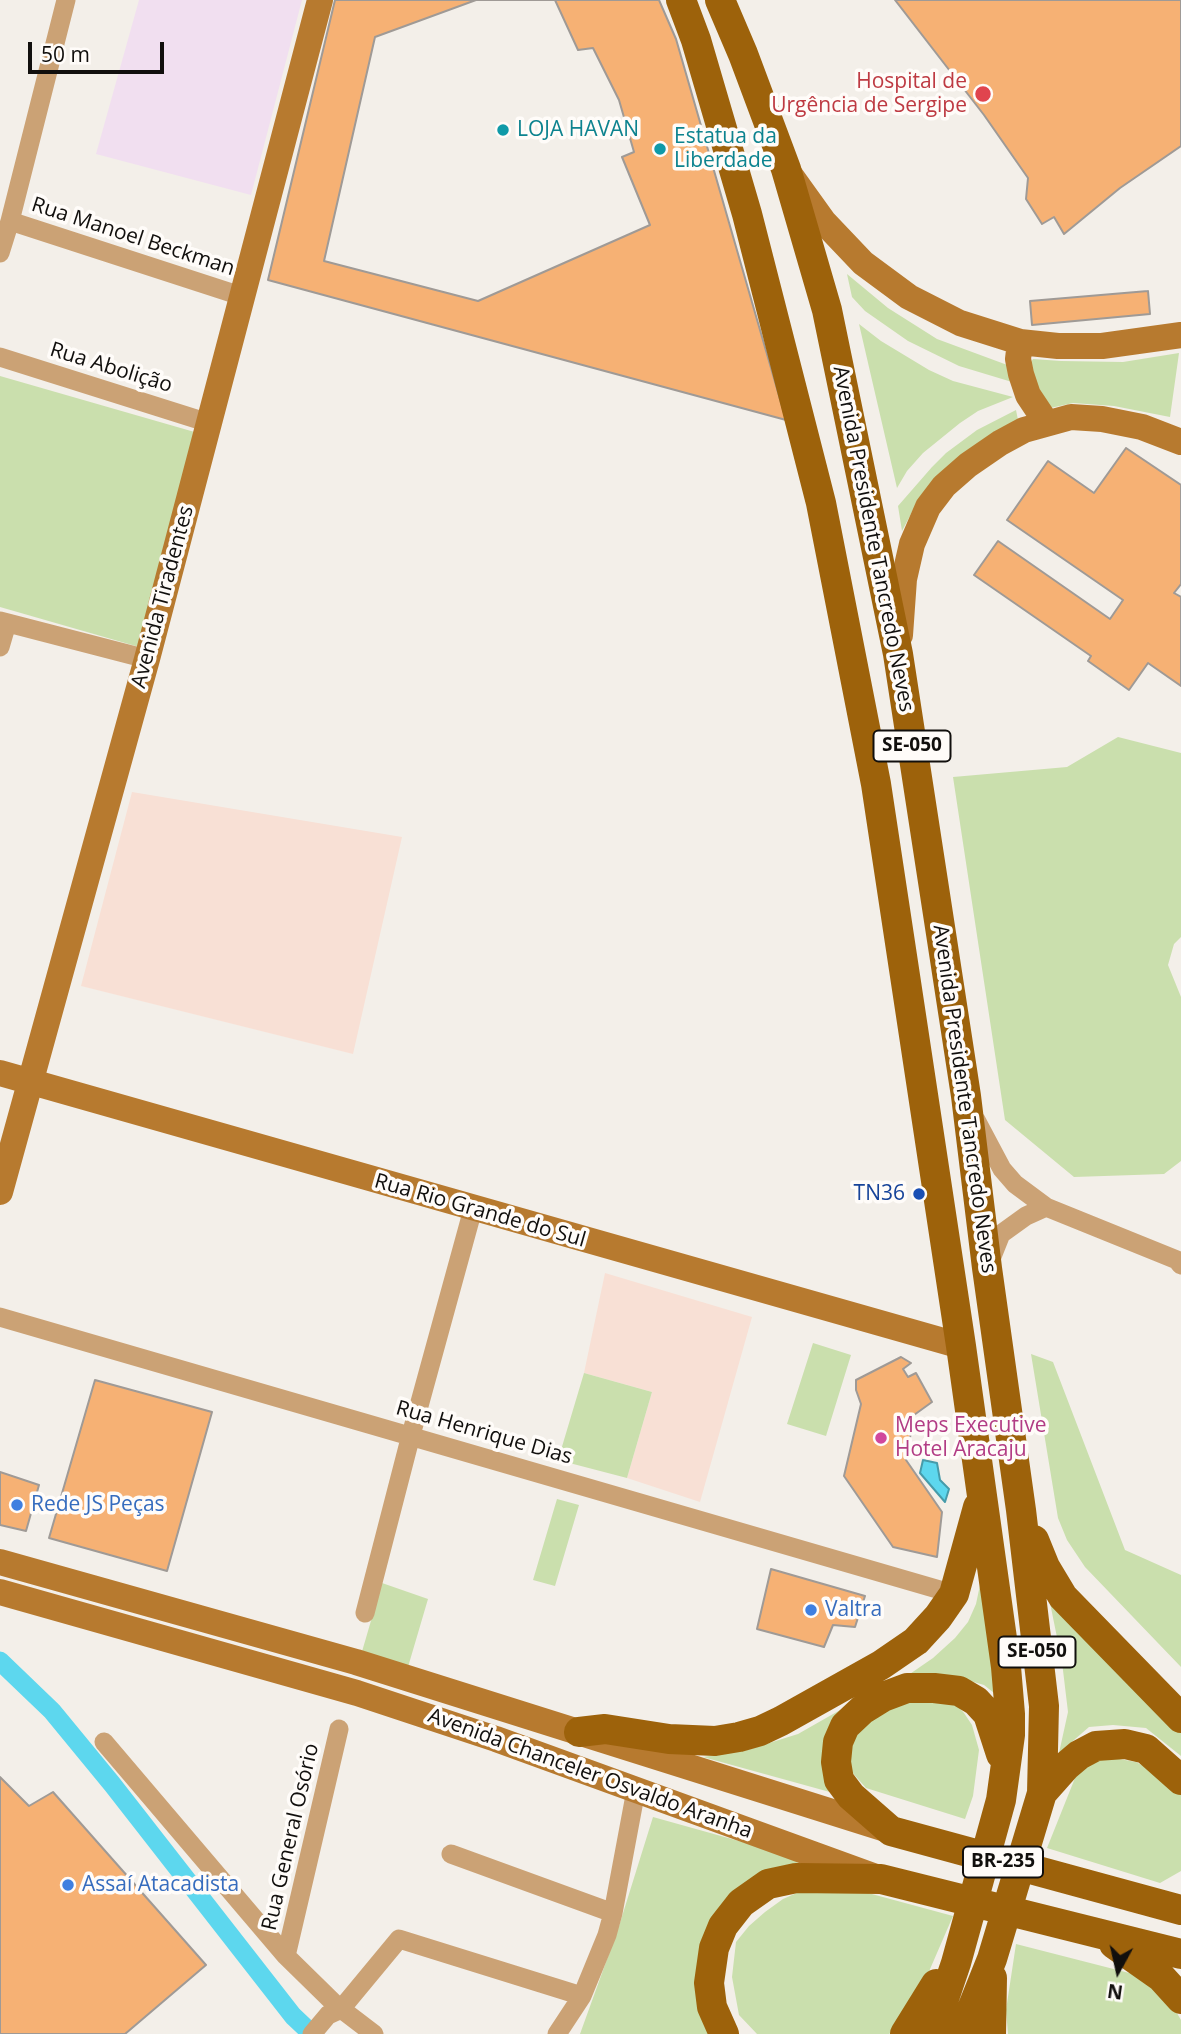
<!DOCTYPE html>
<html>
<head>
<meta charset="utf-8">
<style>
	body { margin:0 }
	#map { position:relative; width:1181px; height:2034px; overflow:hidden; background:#f3efe9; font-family:"Open Sans",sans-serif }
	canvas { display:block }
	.north { position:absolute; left:1083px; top:1936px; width:70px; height:70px; -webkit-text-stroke:5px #fffcf9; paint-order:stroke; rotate:188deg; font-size:19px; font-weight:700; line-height:28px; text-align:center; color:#110f0d }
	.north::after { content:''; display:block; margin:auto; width:24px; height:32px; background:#110f0d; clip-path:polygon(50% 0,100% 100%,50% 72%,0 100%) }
	.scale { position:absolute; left:28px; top:42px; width:136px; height:32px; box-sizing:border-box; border:4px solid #110f0d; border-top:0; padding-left:9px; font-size:21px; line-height:24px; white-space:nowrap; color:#110f0d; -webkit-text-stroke:5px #fffcf9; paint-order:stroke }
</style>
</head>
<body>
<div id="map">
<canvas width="1181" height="2034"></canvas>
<div class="north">N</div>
<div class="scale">50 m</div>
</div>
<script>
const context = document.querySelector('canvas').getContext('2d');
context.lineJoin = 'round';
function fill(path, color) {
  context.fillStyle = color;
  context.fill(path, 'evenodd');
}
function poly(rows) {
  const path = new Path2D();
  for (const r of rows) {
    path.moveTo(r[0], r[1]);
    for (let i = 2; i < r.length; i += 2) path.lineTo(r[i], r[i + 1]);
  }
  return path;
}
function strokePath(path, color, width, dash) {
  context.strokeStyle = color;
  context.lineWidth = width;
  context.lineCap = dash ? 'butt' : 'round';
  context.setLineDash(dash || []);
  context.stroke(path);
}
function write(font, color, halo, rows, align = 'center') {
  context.font = font + ' "Open Sans",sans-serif';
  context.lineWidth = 7;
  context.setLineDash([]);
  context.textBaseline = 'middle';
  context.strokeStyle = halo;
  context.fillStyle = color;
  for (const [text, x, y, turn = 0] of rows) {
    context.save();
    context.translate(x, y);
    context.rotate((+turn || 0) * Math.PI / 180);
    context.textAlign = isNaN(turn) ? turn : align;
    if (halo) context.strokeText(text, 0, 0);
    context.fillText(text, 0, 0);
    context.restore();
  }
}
fill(poly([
	[132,792,402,837,353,1054,81,986],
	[605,1273,752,1317,700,1502,627,1478,652,1392,584,1373]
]), '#f8e0d5');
fill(poly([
	[139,0,302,0,251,195,96,154]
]), '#f1dff0');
fill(poly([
	[847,274,888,308,937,339,1010,366,1012,382,959,366,908,341,865,311,852,297],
	[859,324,881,341,929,370,953,381,1013,397,978,411,960,423,923,453,907,471,897,488],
	[1179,353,1170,417,1114,406,1073,403,1046,409,1028,366,1033,359,1061,361,1123,362],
	[0,376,198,433,139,647,0,607],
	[1016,410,1019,425,913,510,902,531,898,506,932,467,946,453,977,430],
	[1118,737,1181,753,1181,937,1174,944,1168,965,1181,997,1181,1161,1164,1174,1074,1177,1005,1120,953,777,1067,767],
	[813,1343,851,1355,826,1436,787,1424],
	[1031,1354,1053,1362,1125,1550,1181,1575,1181,1667,1085,1567,1067,1540,1058,1518],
	[584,1373,652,1392,627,1478,558,1460],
	[557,1499,579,1505,555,1586,533,1580],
	[984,1566,1004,1701,984,1685,967,1680,904,1678,933,1658,955,1638,968,1622,976,1604],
	[382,1583,428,1599,408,1667,361,1655],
	[1047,1588,1181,1730,1181,1756,1146,1728,1113,1725,1089,1727,1059,1753,1068,1712,1062,1662],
	[863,1697,837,1794,703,1757,747,1750,798,1734],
	[883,1699,954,1702,964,1713,972,1725,979,1750,973,1796,965,1819,866,1788,850,1770,847,1752,860,1713],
	[1103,1756,1136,1762,1170,1780,1181,1793,1181,1871,1160,1883,1047,1848,1079,1768],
	[653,1817,807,1860,768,1871,734,1892,715,2034,580,2034,619,1926],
	[808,1888,857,1890,953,1916,924,1983,897,2028,889,2034,757,2034,739,2015,732,1977,736,1942,749,1926,765,1912,783,1899],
	[1016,1944,1137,1975,1171,2003,1181,2020,1181,2034,1008,2034,1006,2010]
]), '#cadfad');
const water = poly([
	[923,1460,937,1463,940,1480,949,1489,945,1502,920,1473,923,1460]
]);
fill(water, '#5dd7ee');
strokePath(water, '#469baa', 2);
strokePath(poly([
	[0,1661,52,1711,112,1784,293,2016,312,2034]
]), '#5dd7ee', 19);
const building = poly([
	[335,0,659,0,676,39,786,420,268,280,335,0],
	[476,0,555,0,578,50,593,48,619,100,634,152,622,157,650,225,478,301,324,261,375,37,476,0],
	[895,0,1181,0,1181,146,1120,188,1064,234,1054,217,1042,224,1026,199,1028,178,984,115,895,0],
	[1148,291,1150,314,1032,325,1030,301,1148,291],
	[1126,448,1181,485,1181,584,1174,593,1181,597,1181,686,1148,663,1129,690,1088,661,1091,656,974,575,998,541,1110,619,1123,600,1007,520,1048,461,1094,493,1126,448],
	[901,1357,911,1363,903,1369,908,1377,916,1373,932,1402,914,1415,906,1460,942,1512,937,1557,893,1547,844,1476,861,1404,856,1390,856,1380,901,1357],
	[95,1380,212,1412,167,1571,49,1538,95,1380],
	[0,1472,39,1485,26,1531,0,1525,0,1472],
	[771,1569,865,1596,855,1627,833,1625,824,1647,757,1629,771,1569],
	[0,1777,29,1806,53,1792,206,1965,125,2034,0,2034,0,1777]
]);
fill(building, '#f6b174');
strokePath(building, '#9f9a96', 2);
strokePath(poly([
	[10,221,241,296],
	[0,253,10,221,66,0],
	[0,357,209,423],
	[0,621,147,659],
	[0,647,7,623],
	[976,1120,1002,1169,1015,1184,1046,1207,1177,1260,1181,1265],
	[989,1264,1001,1234,1026,1216,1046,1207],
	[0,1317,954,1594],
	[365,1613,411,1435,473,1209],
	[104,1742,286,1956,336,2005,374,2034],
	[451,1854,613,1913],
	[286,1956,339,1729],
	[312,2034,328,2015,341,2009,399,1939,582,1996],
	[557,2034,582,1996,607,1935,613,1913,636,1790]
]), '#cba275', 19);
strokePath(poly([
	[791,176,824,222,863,263,909,297,960,323,1020,342,1058,346,1102,346,1181,335],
	[1020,342,1018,359,1021,374,1028,395,1046,422],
	[900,635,904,579,912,544,928,507,944,486,968,465,1000,443,1024,430,1071,417,1102,419,1142,427,1181,442],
	[0,1073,961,1346],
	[0,1192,147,659,320,0],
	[0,1562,356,1662,889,1830],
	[0,1592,357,1693,496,1739,873,1876]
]), '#b77a2f', 26);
strokePath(poly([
	[681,0,696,40,747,214,821,503,876,784,961,1346,1006,1667,1010,1714,1010,1735,1001,1800,956,1963,932,2034],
	[720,0,743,54,786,169,827,310,898,654,966,1096,987,1268,1021,1510,1044,1706,1042,1793,992,1959,962,2034],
	[1034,1540,1045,1567,1063,1597,1181,1718],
	[579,1732,605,1729,669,1739,715,1741,739,1737,760,1731,781,1721,881,1665,916,1641,938,1617,954,1594,978,1507],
	[1001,1754,988,1714,976,1701,959,1691,934,1688,907,1688,883,1697,862,1710,845,1726,838,1742,836,1762,839,1780,851,1796,891,1831,1181,1910],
	[1042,1793,1066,1766,1079,1755,1096,1746,1125,1744,1146,1749,1181,1780],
	[1114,1944,1161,1977,1181,1999],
	[724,2034,712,2007,709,1983,714,1948,723,1926,741,1903,768,1884,796,1878,881,1879,1181,1954],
	[905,2034,936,1984],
	[991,2034,992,1978]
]), '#9d620b', 30);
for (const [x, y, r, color] of [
	[983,94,9,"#e0444e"],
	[503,130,7,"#0f9aa8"],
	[660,149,7,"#0f9aa8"],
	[919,1194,7,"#1a4fb4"],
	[881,1438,7,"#d1479c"],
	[17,1505,7,"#3f7fe0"],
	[811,1610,7,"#3f7fe0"],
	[68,1885,7,"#3f7fe0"]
]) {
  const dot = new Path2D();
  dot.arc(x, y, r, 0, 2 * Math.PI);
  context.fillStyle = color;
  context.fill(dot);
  strokePath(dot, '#fffcf9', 2.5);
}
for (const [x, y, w] of [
	[912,746,77],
	[1037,1652,77],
	[1003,1862,80]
]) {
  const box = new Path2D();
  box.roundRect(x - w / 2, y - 15.5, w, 31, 5);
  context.fillStyle = '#fffcf9';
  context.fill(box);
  strokePath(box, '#110f0d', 2);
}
write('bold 19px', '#110f0d', null, [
	["SE-050",912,746],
	["SE-050",1037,1652],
	["BR-235",1003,1862]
]);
write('21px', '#be3a42', '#fffcf9', [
	["Hospital de",967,82],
	["Urgência de Sergipe",967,106]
], 'right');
write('21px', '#0d838f', '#fffcf9', [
	["LOJA HAVAN",517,130],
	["Estatua da",674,137],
	["Liberdade",674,161]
], 'left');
write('21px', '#110f0d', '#fffcf9', [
	["Rua Manoel Beckman",133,237,18],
	["Rua Abolição",111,368,17],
	["Avenida Presidente Tancredo Neves",873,539,79],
	["Avenida Tiradentes",163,597,-75],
	["Avenida Presidente Tancredo Neves",964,1099,82],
	["Rua Rio Grande do Sul",480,1211,16],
	["Rua Henrique Dias",484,1433,16],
	["Avenida Chanceler Osvaldo Aranha",590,1774,20],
	["Rua General Osório",291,1837,-77]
]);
write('21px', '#164399', '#fffcf9', [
	["TN36",905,1194]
], 'right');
write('21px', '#b23c85', '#fffcf9', [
	["Meps Executive",895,1426],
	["Hotel Aracaju",895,1450]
], 'left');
write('21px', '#366cbe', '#fffcf9', [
	["Rede JS Peças",31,1505],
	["Valtra",825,1610],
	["Assaí Atacadista",82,1885]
], 'left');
</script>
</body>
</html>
